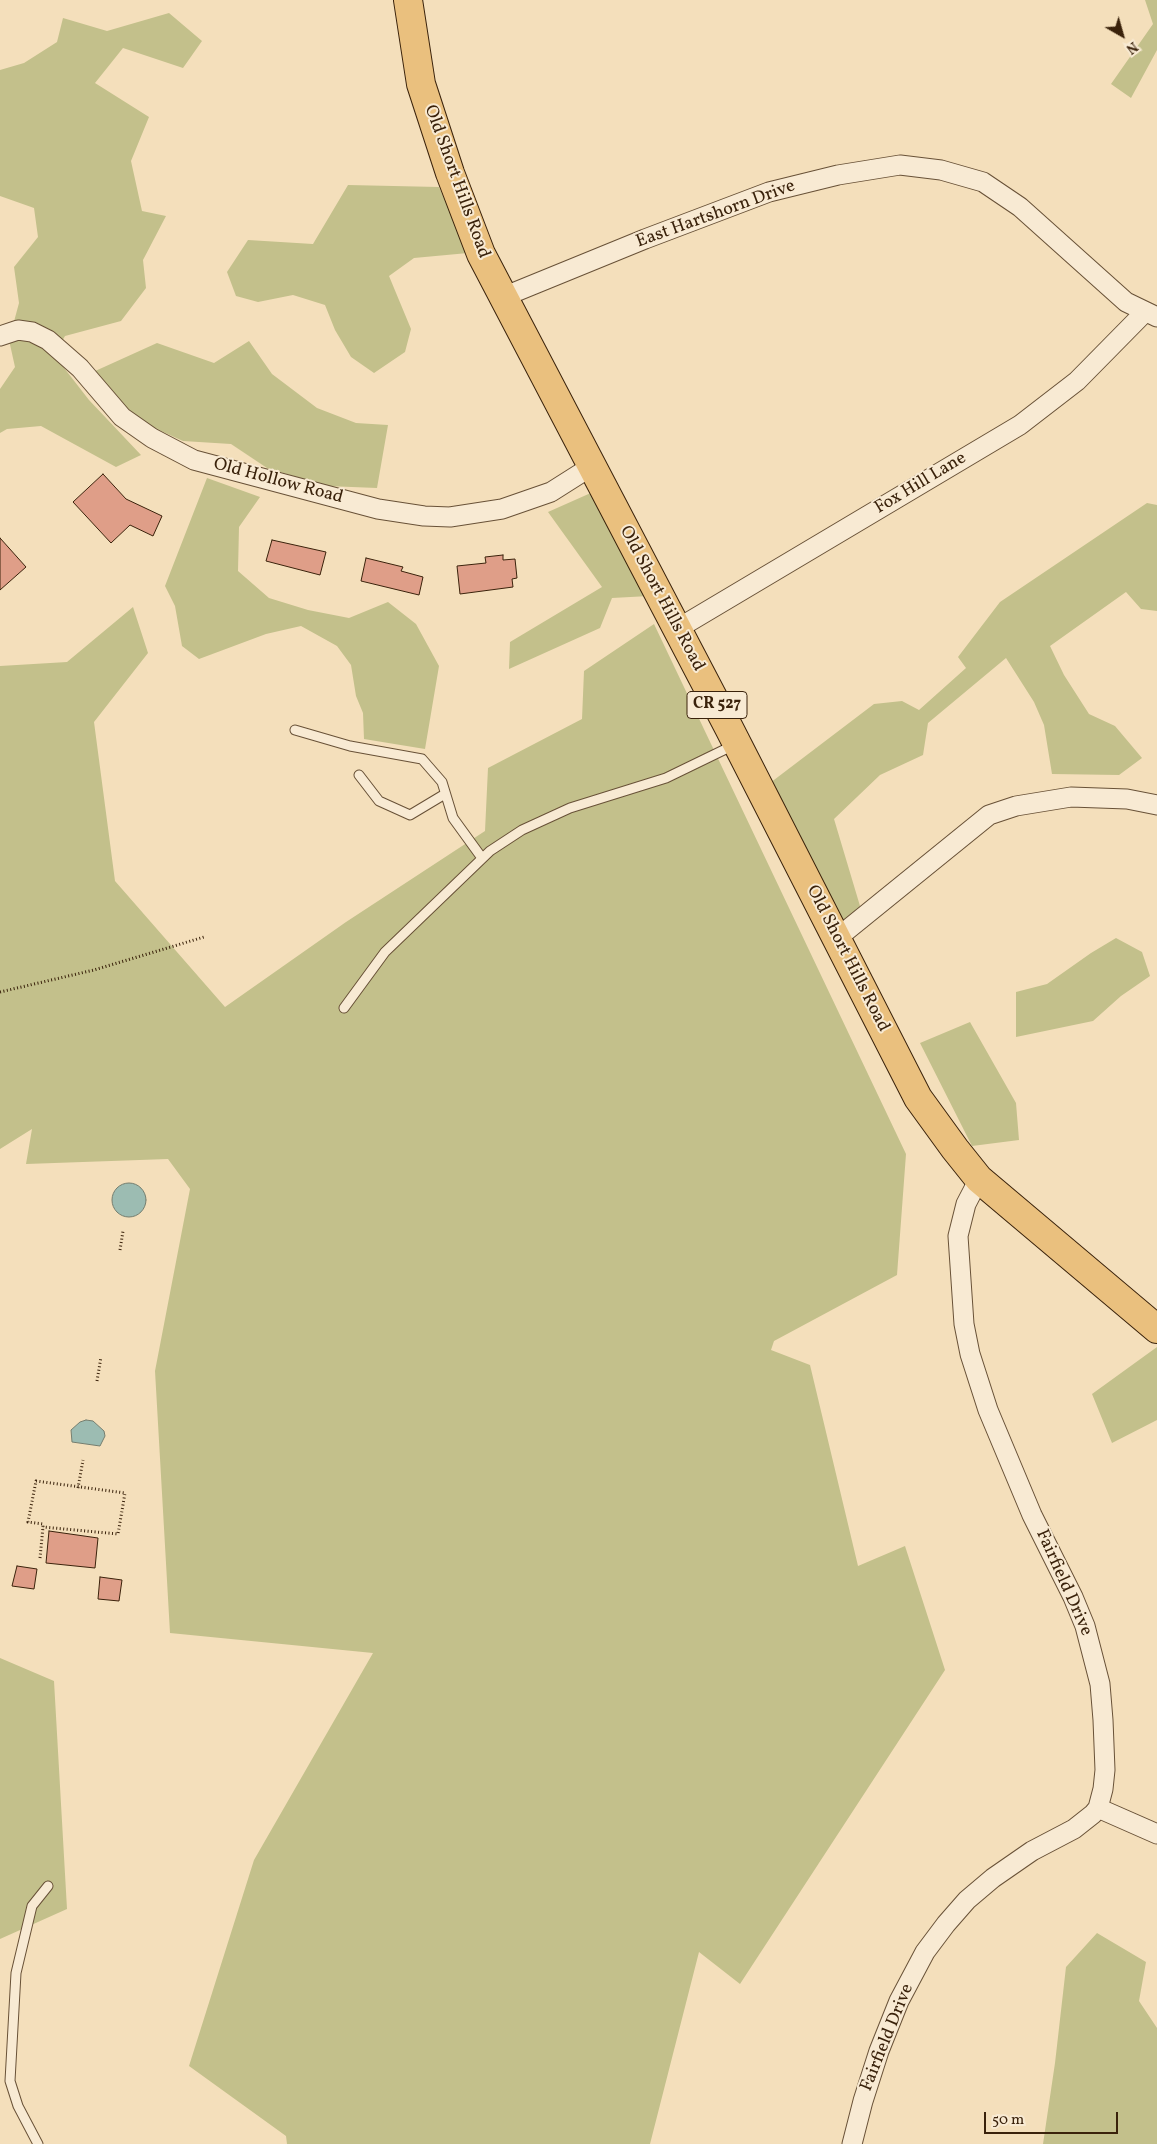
<!DOCTYPE html>
<html>
<head>
<meta charset="utf-8">
<style>
	body { margin:0 }
	#map { position:relative; width:1157px; height:2144px; overflow:hidden; background:#f4dfbb; font-family:Vollkorn,serif }
	canvas { display:block }
	.north { position:absolute; left:1097px; top:10px; width:50px; height:50px; -webkit-text-stroke:4px #f8ead3; paint-order:stroke; rotate:142deg; font-size:14px; font-weight:700; line-height:20px; text-align:center; color:#3a220b }
	.north::after { content:''; display:block; margin:auto; width:18px; height:22px; background:#3a220b; clip-path:polygon(50% 0,100% 100%,50% 72%,0 100%) }
	.scale { position:absolute; left:984px; top:2112px; width:134px; height:22px; box-sizing:border-box; border:2px solid #3a220b; border-top:0; padding-left:6px; font-size:15px; line-height:18px; white-space:nowrap; color:#3a220b; -webkit-text-stroke:4px #f8ead3; paint-order:stroke }
</style>
</head>
<body>
<div id="map">
<canvas width="1157" height="2144"></canvas>
<div class="north">N</div>
<div class="scale">50 m</div>
</div>
<script>
const context = document.querySelector('canvas').getContext('2d');
context.lineJoin = 'round';
function fill(path, color) {
  context.fillStyle = color;
  context.fill(path, 'evenodd');
}
function poly(rows) {
  const path = new Path2D();
  for (const r of rows) {
    if (r.length === 3) {
      path.moveTo(r[0] + r[2], r[1]);
      path.arc(r[0], r[1], r[2], 0, 2 * Math.PI);
      continue;
    }
    path.moveTo(r[0], r[1]);
    for (let i = 2; i < r.length; i += 2) path.lineTo(r[i], r[i + 1]);
  }
  return path;
}
function strokePath(path, color, width, dash) {
  context.strokeStyle = color;
  context.lineWidth = width;
  context.lineCap = dash ? 'butt' : 'round';
  context.setLineDash(dash || []);
  context.stroke(path);
}
function write(font, color, halo, rows, align = 'center') {
  context.font = font + ' Vollkorn,serif';
  context.lineWidth = 4;
  context.setLineDash([]);
  context.textBaseline = 'middle';
  context.strokeStyle = halo;
  context.fillStyle = color;
  for (const [text, x, y, turn = 0] of rows) {
    context.save();
    context.translate(x, y);
    context.rotate((+turn || 0) * Math.PI / 180);
    context.textAlign = isNaN(turn) ? turn : align;
    if (halo) context.strokeText(text, 0, 0);
    context.fillText(text, 0, 0);
    context.restore();
  }
}
fill(poly([
	[1145,0,1157,0,1157,50,1131,98,1111,84,1153,24],
	[169,13,202,41,183,68,123,48,95,83,149,117,131,161,142,211,166,216,143,260,146,288,121,321,65,336,54,355,89,400,141,455,116,467,41,426,7,429,0,433,0,389,15,367,9,340,19,303,14,267,38,237,34,208,0,196,0,70,24,63,57,42,63,18,107,31],
	[348,185,439,187,468,253,414,258,389,276,411,329,405,352,374,373,351,357,335,330,325,305,293,295,258,302,236,296,227,272,248,240,313,244],
	[249,341,272,374,317,408,356,423,388,425,377,488,327,486,267,468,231,444,183,441,130,417,93,372,157,343,214,363],
	[207,478,260,497,239,527,238,571,269,598,308,610,349,618,388,602,416,624,439,666,425,749,364,739,363,713,356,696,351,665,337,646,301,626,266,634,199,659,182,646,175,606,165,586],
	[593,492,649,596,612,598,600,628,509,669,510,642,602,587,548,512],
	[1147,503,1157,505,1157,611,1141,609,1126,592,1050,646,1064,675,1089,714,1115,726,1142,758,1119,775,1052,774,1044,725,1034,702,1006,658,928,723,923,755,880,775,834,819,860,906,838,927,770,783,874,704,902,701,919,710,966,668,958,657,1000,602],
	[133,607,148,653,94,722,115,881,225,1007,346,922,485,831,488,768,582,719,584,671,654,624,906,1154,897,1275,774,1341,771,1350,810,1365,858,1566,905,1546,945,1670,740,1984,699,1952,650,2144,287,2144,286,2136,189,2066,254,1860,373,1653,170,1633,155,1371,190,1189,168,1159,26,1164,32,1129,0,1149,0,666,67,662],
	[1116,938,1142,952,1150,976,1121,996,1093,1021,1016,1037,1016,992,1047,984,1091,953],
	[970,1022,1016,1103,1019,1140,972,1146,920,1043],
	[1157,1347,1157,1420,1112,1443,1092,1394],
	[0,1658,54,1681,67,1909,0,1939],
	[1097,1933,1146,1962,1139,2001,1157,2028,1157,2144,1043,2144,1055,2063,1066,1967]
]), '#c3c08b');
const water = poly([
	[129,1200,17],
	[86,1420,93,1421,104,1431,105,1436,100,1446,72,1442,71,1430,80,1422,86,1420]
]);
fill(water, '#9cbcb2');
strokePath(water, '#757e6f', 1);
const building = poly([
	[103,474,126,499,162,516,153,536,130,525,111,543,73,502,103,474],
	[0,538,26,567,0,590,0,538],
	[272,540,326,552,320,575,266,561,272,540],
	[503,555,503,560,515,559,517,578,512,579,513,587,460,594,457,566,486,563,485,557,503,555],
	[366,558,403,567,401,571,423,577,419,595,361,581,366,558],
	[49,1531,98,1538,95,1568,46,1563,49,1531],
	[17,1566,37,1569,34,1589,12,1586,17,1566],
	[100,1577,122,1580,119,1601,98,1599,100,1577]
]);
fill(building, '#df9e88');
strokePath(building, '#3a220b', 1);
const service = poly([
	[295,730,350,746,422,759,442,782,453,818,482,858],
	[359,775,379,801,410,815,445,794],
	[344,1008,385,952,490,851,522,830,570,808,666,778,734,745],
	[38,2144,18,2106,10,2081,16,1973,32,1906,48,1886]
]);
const minor = poly([
	[503,297,645,239,769,192,838,175,900,165,941,170,983,182,1020,207,1126,302,1157,317],
	[0,336,18,330,32,332,48,340,80,368,122,417,152,438,194,460,378,509,424,516,450,517,502,509,551,492,592,466],
	[677,629,1020,425,1077,381,1145,312],
	[836,939,989,815,1016,806,1071,797,1127,799,1157,805],
	[1098,1808,1157,1834],
	[852,2144,863,2101,879,2051,899,2001,925,1952,946,1924,967,1900,993,1878,1032,1851,1074,1829,1093,1814,1098,1808,1103,1789,1105,1770,1103,1720,1100,1684,1085,1626,1073,1597,1032,1515,988,1410,970,1354,964,1324,958,1236,966,1204,979,1179]
]);
const primary = poly([
	[408,0,421,84,450,173,481,254,729,728,918,1098,955,1149,979,1179,1157,1329]
]);
strokePath(service, '#685137', 11);
strokePath(minor, '#685137', 21);
strokePath(primary, '#3a220b', 30);
strokePath(poly([
	[0,992,94,970,204,937],
	[120,1250,123,1231],
	[97,1381,101,1357],
	[78,1488,83,1460],
	[40,1558,43,1527,43,1524,28,1522,36,1481,125,1493,118,1534,43,1527]
]), '#3a220b', 3, [1, 2.5]);
strokePath(service, '#f8ead3', 9);
strokePath(minor, '#f8ead3', 19);
strokePath(primary, '#eac07e', 28);
for (const [x, y, w] of [
	[717,705,60]
]) {
  const box = new Path2D();
  box.roundRect(x - w / 2, y - 13.5, w, 27, 4);
  context.fillStyle = '#f8ead3';
  context.fill(box);
  strokePath(box, '#3a220b', 1);
}
write('bold 16px', '#3a220b', null, [
	["CR 527",717,705]
]);
write('18px', '#3a220b', '#f8ead3', [
	["Old Short Hills Road",456,182,70],
	["East Hartshorn Drive",716,215,-20],
	["Old Hollow Road",278,482,15],
	["Fox Hill Lane",921,484,-31],
	["Old Short Hills Road",661,599,62],
	["Old Short Hills Road",847,959,63],
	["Fairfield Drive",1063,1583,66],
	["Fairfield Drive",888,2038,-68]
]);
</script>
</body>
</html>
